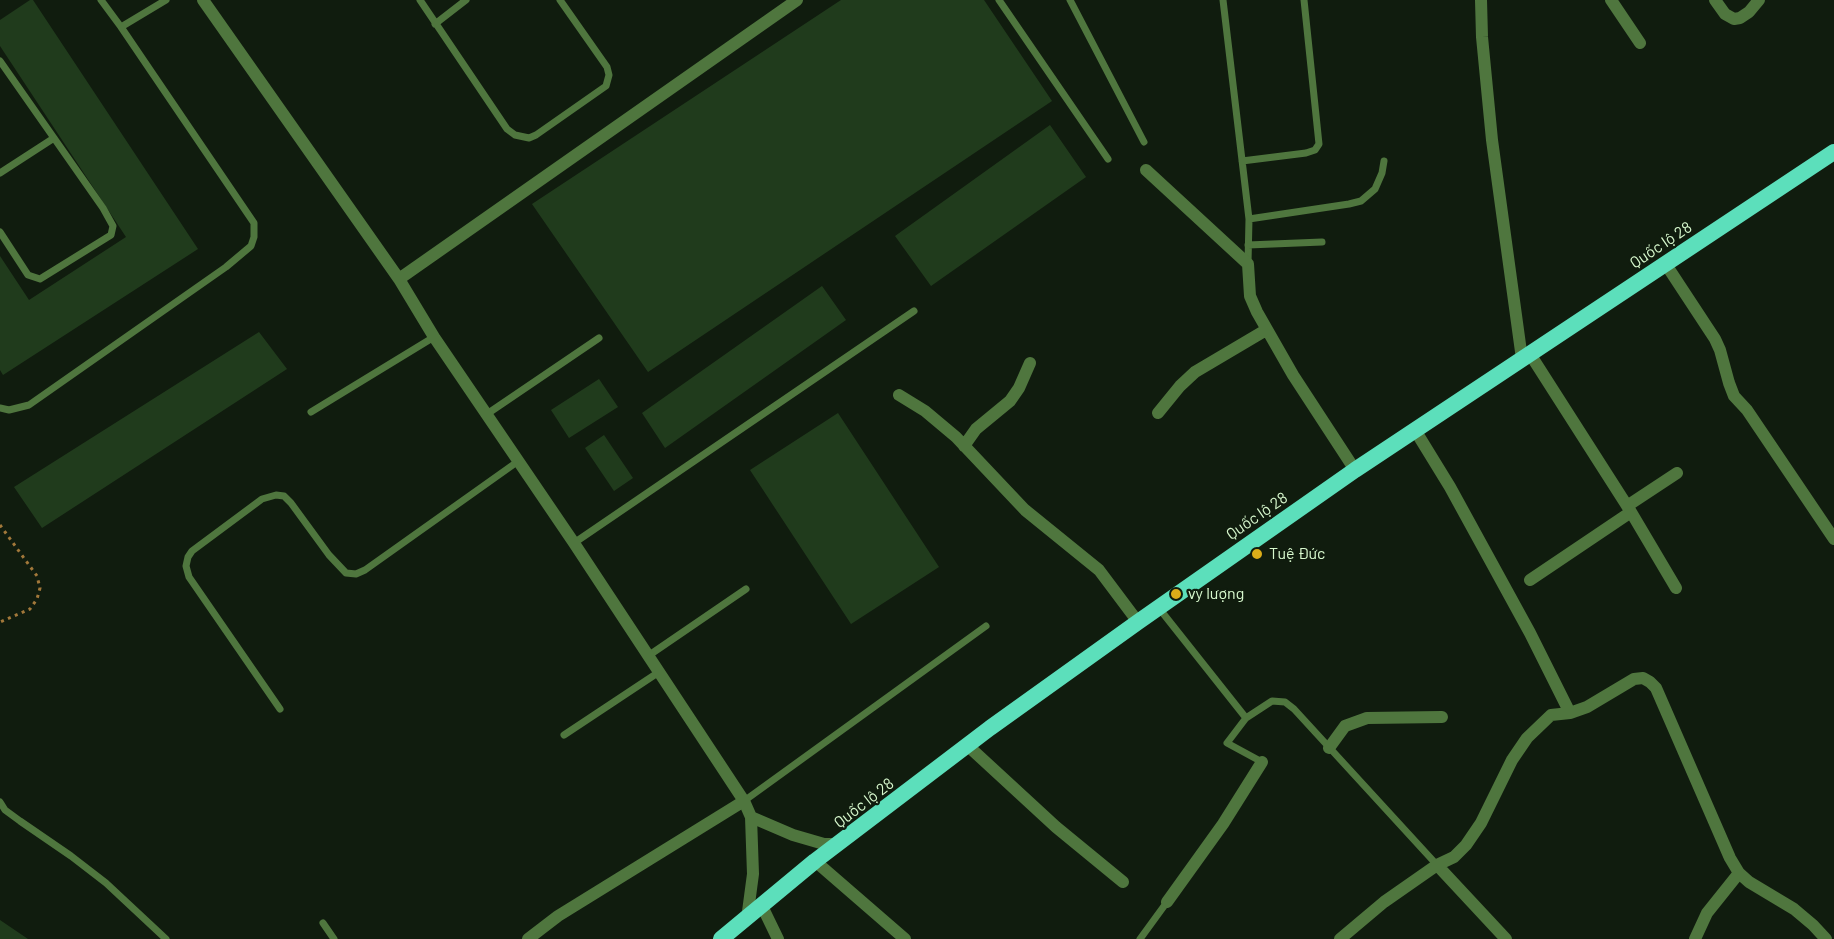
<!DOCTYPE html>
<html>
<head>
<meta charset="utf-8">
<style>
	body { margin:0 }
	canvas { display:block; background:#101c0e }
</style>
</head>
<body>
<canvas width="1834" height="939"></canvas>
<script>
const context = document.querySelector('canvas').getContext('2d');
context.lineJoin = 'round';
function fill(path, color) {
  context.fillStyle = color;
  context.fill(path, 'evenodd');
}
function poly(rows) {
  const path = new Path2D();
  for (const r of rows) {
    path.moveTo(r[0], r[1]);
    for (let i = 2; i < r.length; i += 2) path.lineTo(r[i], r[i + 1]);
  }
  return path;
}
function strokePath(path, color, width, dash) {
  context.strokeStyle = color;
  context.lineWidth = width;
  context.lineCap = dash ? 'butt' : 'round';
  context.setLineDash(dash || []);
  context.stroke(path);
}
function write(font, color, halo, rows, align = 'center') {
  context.font = font + ' Barlow,sans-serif';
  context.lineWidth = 4.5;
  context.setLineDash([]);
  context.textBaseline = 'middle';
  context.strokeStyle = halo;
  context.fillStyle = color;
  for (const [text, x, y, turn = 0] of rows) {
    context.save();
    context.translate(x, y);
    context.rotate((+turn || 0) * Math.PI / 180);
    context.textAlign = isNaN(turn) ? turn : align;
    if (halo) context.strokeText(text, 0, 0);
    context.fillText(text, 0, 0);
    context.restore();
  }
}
fill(poly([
	[30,0,33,0,198,249,3,375,0,370,0,256,29,300,126,237,0,46,0,20],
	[841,0,984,0,1052,101,648,372,532,204],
	[1050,125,1086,177,931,286,895,236],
	[822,286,846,320,665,448,642,413],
	[259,332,287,369,42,528,14,487],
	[599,379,618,407,569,438,551,410],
	[838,413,939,567,851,624,750,470],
	[604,435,633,478,614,491,585,448],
	[0,920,28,939,0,939]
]), '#203b1c');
strokePath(poly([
	[0,525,37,576,40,588,37,599,30,609,0,622]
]), '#a2783a', 3, [3, 4.5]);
strokePath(poly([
	[101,0,121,27,166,0],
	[420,0,507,129,515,135,529,138,536,135,606,86,609,75,607,67,560,0],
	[999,0,1108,159],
	[1070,0,1144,142],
	[1223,0,1249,219,1248,263],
	[435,24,466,0],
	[0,61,103,208,113,226,111,235,40,279,28,275,0,232],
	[1242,161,1306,153,1315,150,1319,144,1304,0],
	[0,173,54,138],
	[1249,219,1349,204,1361,201,1375,189,1382,173,1384,161],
	[1248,245,1322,242],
	[0,408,9,410,29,405,226,267,251,246,254,237,254,223,121,27],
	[311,412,434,337],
	[487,414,599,338],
	[574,543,914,311],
	[1158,607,1246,718],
	[648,656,746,589],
	[280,709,189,577,186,566,188,557,192,551,262,499,276,495,284,496,291,503,329,555,346,573,356,574,365,570,517,462],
	[564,735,659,672],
	[1262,762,1227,743,1246,718,1272,701,1285,702,1294,709,1437,865],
	[744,801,986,626],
	[0,802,5,810,20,821,71,856,106,883,166,939],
	[323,923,334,939],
	[1140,939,1167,902]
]), '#4f763e', 7);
strokePath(poly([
	[203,0,399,279,434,337,574,543,744,801,751,817,753,874,747,919],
	[1481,0,1482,37,1492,140,1522,359],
	[1611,0,1640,43],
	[1715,0,1725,14,1734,19,1740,18,1749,12,1759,0],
	[1146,170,1248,264,1250,296,1257,312,1293,375,1355,470],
	[1665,263,1715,339,1720,350,1729,383,1734,396,1747,410,1834,539],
	[399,279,797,0],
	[1530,354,1631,512,1676,588],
	[899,395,925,411,956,437,1025,510,1099,570,1138,622],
	[1158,413,1180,386,1195,372,1266,330],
	[1415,430,1450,487,1530,633,1570,713,1587,707,1634,679,1643,678,1650,682,1656,688,1730,858,1739,873,1749,882,1794,909,1813,925,1826,939],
	[964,446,976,429,1010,401,1019,388,1030,363],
	[1627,506,1677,473],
	[1530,580,1631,512],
	[967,745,1056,827,1123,882],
	[1329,748,1345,726,1367,718,1442,717],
	[751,817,793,835,824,844,838,844],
	[815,861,905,939],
	[1437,865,1506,939],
	[1167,902,1223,824,1262,762],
	[762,906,778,939],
	[528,939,558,916,744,801],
	[1340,939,1384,902,1437,865,1454,857,1466,845,1481,823,1512,760,1527,738,1551,715,1570,713],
	[1695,939,1707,913,1739,873]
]), '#4f763e', 12);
strokePath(poly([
	[721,939,815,861,990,728,1138,622,1355,470,1834,152]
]), '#5cdfbb', 16);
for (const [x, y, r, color] of [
	[1257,554,6,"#dbad19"],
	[1176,594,6,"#dbad19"]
]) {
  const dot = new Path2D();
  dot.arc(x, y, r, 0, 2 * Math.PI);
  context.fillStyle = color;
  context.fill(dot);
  strokePath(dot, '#101c0e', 2);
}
write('16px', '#d8f9ce', '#101c0e', [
	["Quốc lộ 28",1661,245,-34],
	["Quốc lộ 28",1257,516,-35],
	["Quốc lộ 28",864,803,-38]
]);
write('16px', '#d8f9ce', '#101c0e', [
	["Tuệ Đức",1269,554],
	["vy lượng",1188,594]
], 'left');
</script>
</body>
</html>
